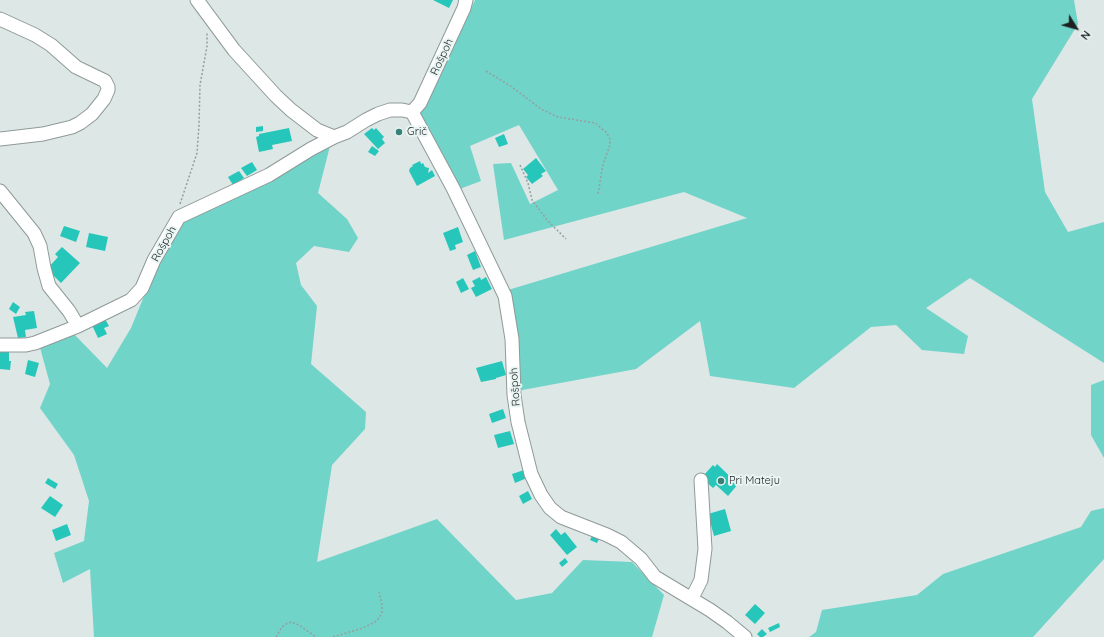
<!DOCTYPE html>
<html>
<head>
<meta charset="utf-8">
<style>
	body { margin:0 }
	#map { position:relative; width:1104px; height:637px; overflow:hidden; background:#dce7e6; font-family:Quicksand,sans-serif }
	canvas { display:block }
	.north { position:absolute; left:1056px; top:8px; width:40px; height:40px; -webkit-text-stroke:3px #e9f5f3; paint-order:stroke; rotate:127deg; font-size:11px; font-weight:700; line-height:16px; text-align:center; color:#1d2121 }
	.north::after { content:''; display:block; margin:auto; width:14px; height:18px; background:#1d2121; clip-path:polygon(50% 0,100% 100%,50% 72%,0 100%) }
</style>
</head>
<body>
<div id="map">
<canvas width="1104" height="637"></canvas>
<div class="north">N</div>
</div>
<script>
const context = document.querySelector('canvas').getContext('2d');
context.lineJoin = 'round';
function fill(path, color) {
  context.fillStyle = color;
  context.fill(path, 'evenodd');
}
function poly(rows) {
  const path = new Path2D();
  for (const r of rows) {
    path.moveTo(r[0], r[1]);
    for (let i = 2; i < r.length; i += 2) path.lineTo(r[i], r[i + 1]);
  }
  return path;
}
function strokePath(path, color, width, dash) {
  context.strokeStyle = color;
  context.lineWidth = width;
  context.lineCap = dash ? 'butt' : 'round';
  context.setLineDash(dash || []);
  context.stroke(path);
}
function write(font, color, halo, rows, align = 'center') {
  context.font = font + ' Quicksand,sans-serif';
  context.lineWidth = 4;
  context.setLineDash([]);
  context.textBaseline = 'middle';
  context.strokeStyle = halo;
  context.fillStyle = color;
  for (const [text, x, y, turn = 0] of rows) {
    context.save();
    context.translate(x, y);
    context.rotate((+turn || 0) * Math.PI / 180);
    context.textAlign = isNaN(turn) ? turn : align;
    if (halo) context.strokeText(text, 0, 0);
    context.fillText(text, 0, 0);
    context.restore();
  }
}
fill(poly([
	[475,0,1074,0,1078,24,1032,99,1045,192,1068,232,1104,222,1104,363,970,278,926,308,968,336,964,354,922,350,896,325,871,327,794,388,710,376,700,321,636,369,517,391,508,290,747,218,684,192,504,240,493,164,511,163,530,204,558,190,519,125,470,146,481,181,457,190,419,113],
	[330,146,318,193,347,219,358,238,349,252,314,246,296,263,301,285,317,306,311,364,366,412,365,429,332,465,317,562,437,519,516,600,552,593,583,560,632,562,664,595,652,637,94,637,90,569,63,583,54,553,84,541,89,501,74,455,40,408,50,384,39,344,71,331,107,368,131,328,149,284,174,230,192,213],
	[1104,380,1104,458,1091,435,1091,385],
	[1104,508,1104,559,1033,637,809,637,816,632,822,610,917,595,943,574,1081,527,1091,511]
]), '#71d4c9');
fill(poly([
	[433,0,453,0,449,8],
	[263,126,263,131,256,132,256,127],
	[289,128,292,141,272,145,273,149,259,152,256,137,259,136,259,134],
	[372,128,374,130,376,128,384,137,382,139,385,143,378,149,364,134],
	[504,134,508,144,499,147,495,138],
	[372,146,379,151,375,156,368,152],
	[536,158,546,171,541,174,543,176,532,184,526,177,528,175,523,169],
	[420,161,421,164,423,163,425,167,429,168,428,173,432,170,435,176,417,186,409,171,410,168,413,166,412,165],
	[252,162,257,170,247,176,241,168],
	[239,171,244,178,233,185,228,177],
	[64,226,80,231,76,242,60,236],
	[458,227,463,242,455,245,456,249,450,251,443,233],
	[89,233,108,237,105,251,86,247],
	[62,247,80,263,61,283,47,269,58,257,55,254],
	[475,251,481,267,473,270,467,255],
	[480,277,481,280,486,277,492,289,476,297,471,288,475,286,472,281],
	[463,278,469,289,461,293,456,282],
	[13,302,20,307,16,314,9,309],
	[34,311,37,328,25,330,26,337,18,338,13,317,26,315,25,312],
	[105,319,109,326,104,328,107,334,98,338,92,325],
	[0,351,9,351,9,361,11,361,10,370,0,369],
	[28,360,39,363,35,377,25,374],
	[502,361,506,375,496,378,496,379,481,382,476,368],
	[503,409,506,418,492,423,489,414],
	[510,431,514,444,498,448,494,435],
	[717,464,738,484,728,496,716,485,713,488,703,479,704,475,713,465,715,467],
	[524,470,527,478,515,483,512,474],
	[48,478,58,484,55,489,45,483],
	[528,491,532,499,523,504,519,496],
	[50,496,63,505,55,517,41,508],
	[725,509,731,531,714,536,708,514],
	[67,524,71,535,56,541,52,530],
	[556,529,561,535,565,532,577,547,567,555,550,535],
	[592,536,599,539,597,543,590,540],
	[565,558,568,562,562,567,559,563],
	[755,604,765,613,755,624,745,615],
	[779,623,780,627,770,632,768,628],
	[762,629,767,634,763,637,760,637,757,634]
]), '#26c7ba');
const minor = poly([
	[197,0,234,50,276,96,291,110,317,130,334,137],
	[0,19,35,35,51,45,76,67,105,81,108,87,108,90,104,99,92,114,80,123,72,127,43,134,0,139],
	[412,112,453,188,505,296,512,339,514,395,518,422,531,474,541,495,550,508,561,517,607,535,621,542,641,559,655,577,710,610,727,622,745,637],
	[412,112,420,103,464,8,466,0],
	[0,191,34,233,40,246,44,268,49,286,69,311,78,326],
	[0,345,26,345,35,343,78,326,131,300,142,288,154,260,179,217,269,175,311,149,334,137,347,132,366,120,378,114,390,110,402,110,412,112],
	[692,598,701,580,705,549,701,480]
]);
strokePath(minor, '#8f9a98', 15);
strokePath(poly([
	[486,71,512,87,541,109,558,117,595,123,606,132,610,139,610,145,603,164,598,194],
	[520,165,528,183,532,200,547,220,566,239],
	[180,204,197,153,199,125,200,85,207,46,207,32],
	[276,637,282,627,286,624,291,622,299,625,316,637],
	[333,637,363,628,375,622,379,618,382,612,382,605,379,592]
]), '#969f9e', 1.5, [2, 2]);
strokePath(minor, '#fff', 13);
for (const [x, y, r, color] of [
	[399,132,4,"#398078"],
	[721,481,4,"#398078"]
]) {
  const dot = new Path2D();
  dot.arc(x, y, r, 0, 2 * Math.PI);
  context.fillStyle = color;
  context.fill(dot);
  strokePath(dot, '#e9f5f3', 1.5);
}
write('11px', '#1d2121', '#e9f5f3', [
	["Rošpoh",442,57,-65],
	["Rošpoh",164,244,-61],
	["Rošpoh",515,387,-94]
]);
write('11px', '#1d2121', '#e9f5f3', [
	["Grič",407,132],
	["Pri Mateju",729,481]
], 'left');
</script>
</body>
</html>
